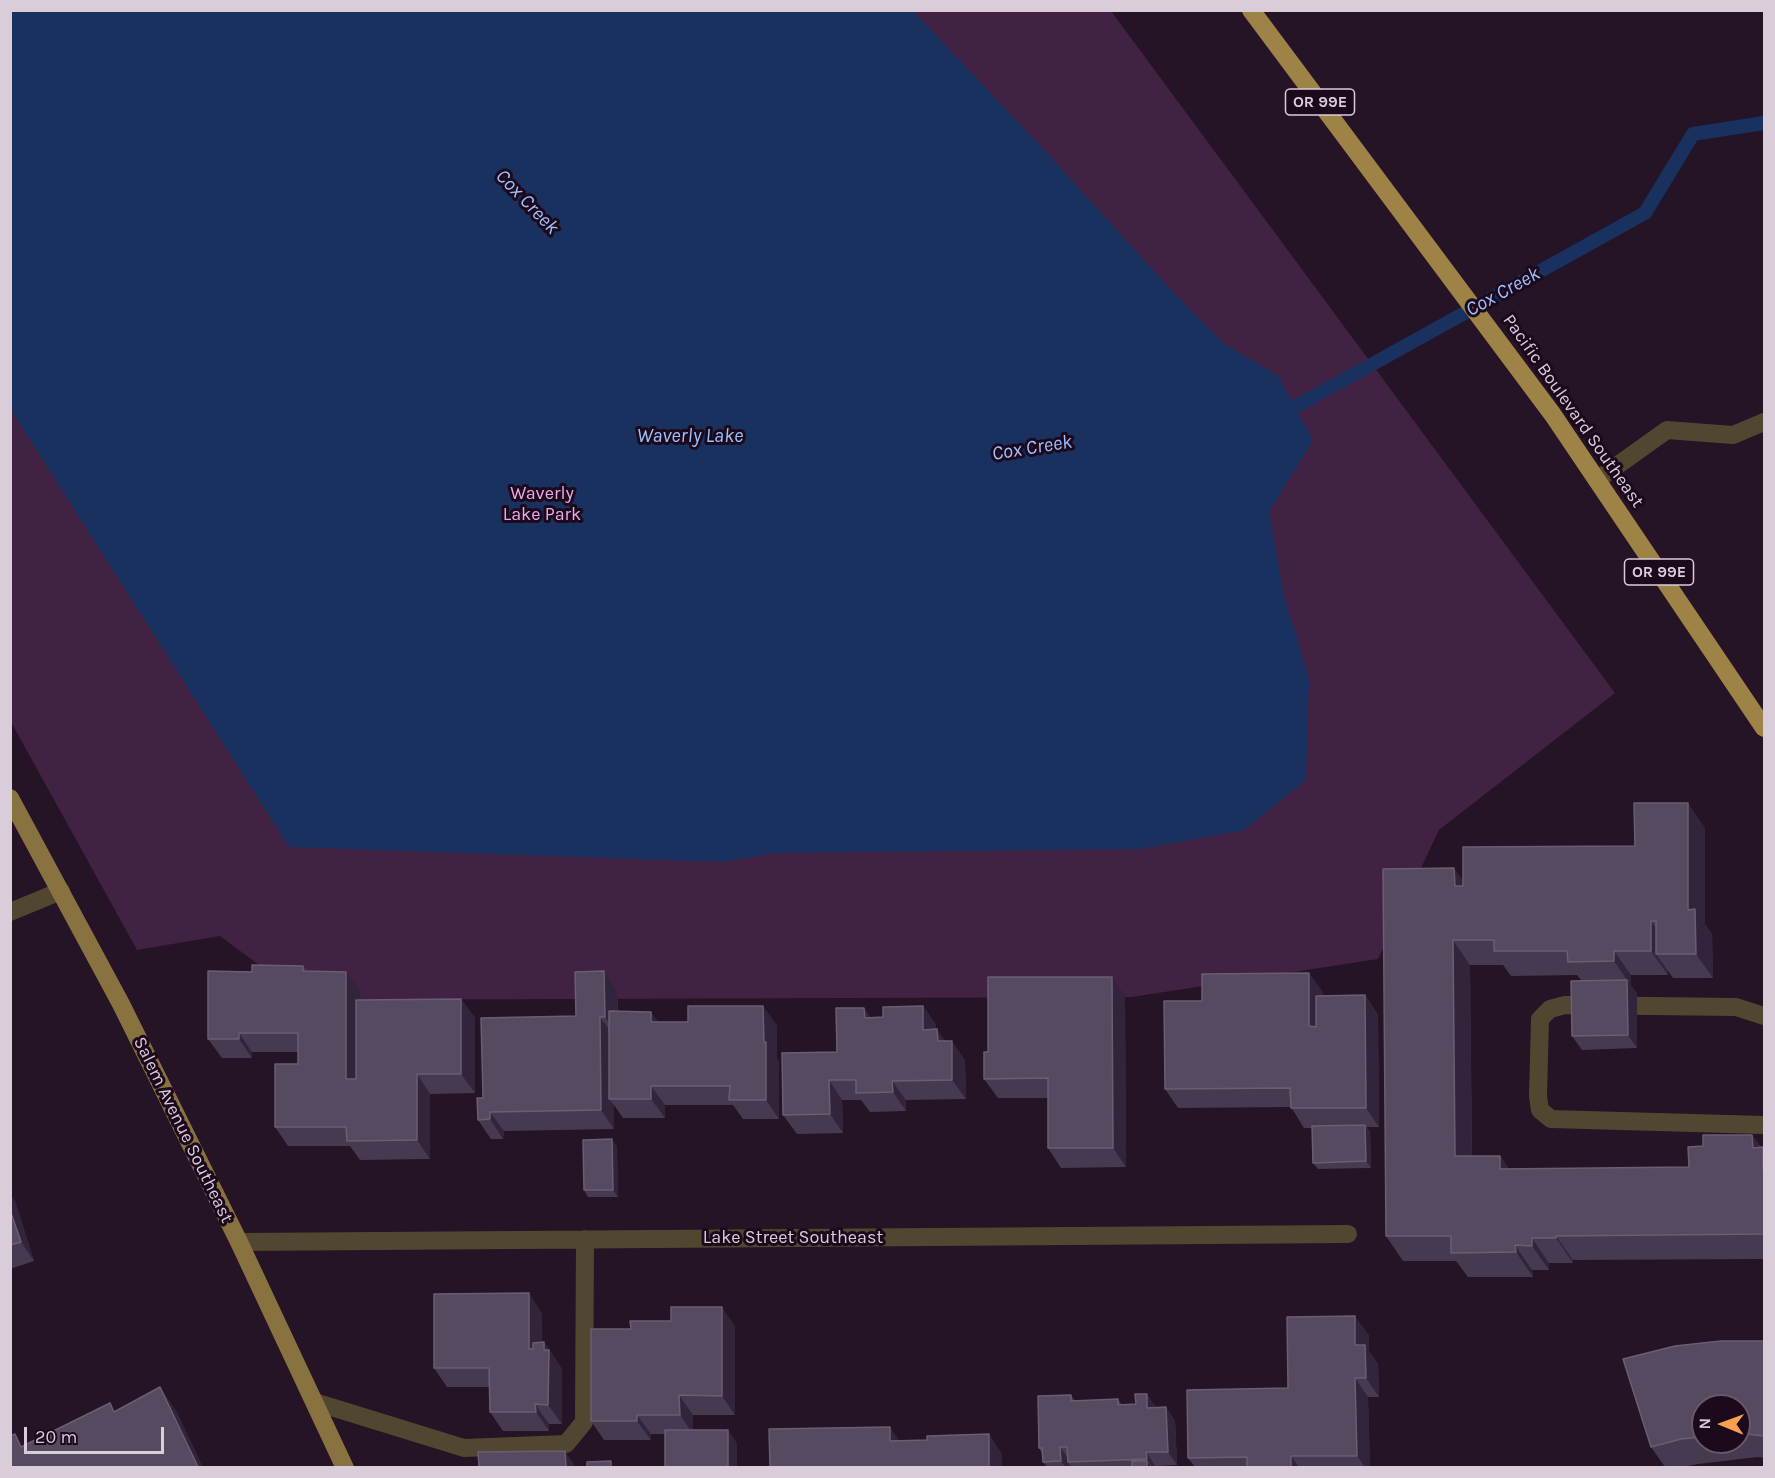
<!DOCTYPE html>
<html>
<head>
<meta charset="utf-8">
<style>
	body { margin:0 }
	#map { position:relative; width:1775px; height:1478px; overflow:hidden; background:#251326; font-family:Karla,sans-serif }
	canvas { display:block }
	.frame { position:absolute; inset:0; border:12px solid #dacdda; pointer-events:none }
	.north { position:absolute; left:1691px; top:1394px; width:60px; height:60px; box-sizing:border-box; background:#1c0a1c; border:2px solid #685868; border-radius:50%; rotate:271deg; font-size:16px; font-weight:700; line-height:24px; text-align:center; color:#dacdda }
	.north::after { content:''; display:block; margin:auto; width:21px; height:27px; background:#fa9f4e; clip-path:polygon(50% 0,100% 100%,50% 72%,0 100%) }
	.scale { position:absolute; left:24px; top:1427px; width:140px; height:27px; box-sizing:border-box; border:3px solid #dacdda; border-top:0; padding-left:8px; font-size:18px; line-height:21px; white-space:nowrap; color:#dacdda; -webkit-text-stroke:4px #1c0a1c; paint-order:stroke }
</style>
</head>
<body>
<div id="map">
<canvas width="1775" height="1478"></canvas>
<div class="frame"></div>
<div class="north">N</div>
<div class="scale">20 m</div>
</div>
<script>
const context = document.querySelector('canvas').getContext('2d');
context.lineJoin = 'round';
function fill(path, color) {
  context.fillStyle = color;
  context.fill(path, 'evenodd');
}
function poly(rows) {
  const path = new Path2D();
  for (const r of rows) {
    path.moveTo(r[0], r[1]);
    for (let i = 2; i < r.length; i += 2) path.lineTo(r[i], r[i + 1]);
  }
  return path;
}
function strokePath(path, color, width, dash) {
  context.strokeStyle = color;
  context.lineWidth = width;
  context.lineCap = dash ? 'butt' : 'round';
  context.setLineDash(dash || []);
  context.stroke(path);
}
function write(font, color, halo, rows, align = 'center') {
  context.font = font + ' Karla,sans-serif';
  context.lineWidth = 6;
  context.setLineDash([]);
  context.textBaseline = 'middle';
  context.strokeStyle = halo;
  context.fillStyle = color;
  for (const [text, x, y, turn = 0] of rows) {
    context.save();
    context.translate(x, y);
    context.rotate((+turn || 0) * Math.PI / 180);
    context.textAlign = isNaN(turn) ? turn : align;
    if (halo) context.strokeText(text, 0, 0);
    context.fillText(text, 0, 0);
    context.restore();
  }
}
fill(poly([
	[10,11,1111,11,1615,693,1439,830,1378,959,1132,997,306,1000,220,936,137,950,11,722]
]), '#412242');
fill(poly([
	[11,10,913,11,1046,152,1172,291,1223,343,1278,376,1313,440,1269,512,1284,595,1309,678,1306,780,1244,830,1141,849,774,853,722,862,289,847,11,410]
]), '#18315f');
strokePath(poly([
	[1277,410,1295,407,1645,213,1693,134,1764,123]
]), '#18315f', 14);
strokePath(poly([
	[1597,480,1667,430,1733,435,1764,422],
	[10,912,61,891],
	[1764,1016,1736,1007,1565,1005,1550,1009,1540,1019,1538,1096,1540,1110,1551,1119,1764,1125],
	[239,1242,1348,1234],
	[315,1402,464,1448,566,1444,584,1422,585,1239]
]), '#514730', 18);
strokePath(poly([
	[10,798,121,1004,239,1242,345,1468]
]), '#887340', 18);
strokePath(poly([
	[1251,10,1553,415,1764,728]
]), '#9d8446', 18);
fill(poly([
	[1705,828,1705,924,1712,934,1713,978,1673,978,1668,971,1668,975,1631,975,1631,986,1637,993,1637,1048,1582,1050,1572,1036,1581,980,1577,975,1511,976,1503,965,1470,965,1472,1156,1500,1156,1509,1169,1689,1167,1703,1146,1752,1135,1761,1147,1764,1149,1764,1259,1573,1260,1573,1263,1549,1263,1549,1270,1532,1270,1533,1277,1468,1277,1456,1261,1403,1261,1386,1236,1463,880,1635,846],
	[303,966,307,971,360,991,360,1000,461,999,475,1018,475,1093,430,1094,430,1159,360,1160,350,1146,288,1146,275,1127,298,1064,298,1052,252,1052,252,1058,222,1058,208,1039,252,972],
	[604,971,617,990,618,1012,659,1022,777,1025,777,1058,779,1062,779,1119,743,1119,733,1105,665,1105,665,1118,623,1118,614,1105,614,1129,504,1131,503,1139,491,1139,478,1120,483,1098,576,1016],
	[1323,992,1323,996,1365,995,1378,1015,1379,1127,1367,1127,1370,1132,1371,1168,1318,1169,1313,1163,1312,1128,1304,1128,1291,1107,1178,1108,1165,1089,1202,1001],
	[1125,996,1126,1167,1061,1168,1048,1148,1048,1098,998,1098,984,1079,988,1052],
	[923,1006,936,1025,936,1029,945,1041,965,1060,966,1099,906,1100,906,1111,870,1112,861,1100,842,1100,843,1133,797,1134,783,1115,837,1052,864,1008,871,1018,883,1017],
	[617,1146,618,1197,588,1197,584,1190],
	[10,1195,15,1201,34,1261,10,1269],
	[542,1313,542,1342,544,1342,562,1369,562,1424,549,1424,549,1431,503,1431,490,1412,489,1387,447,1387,434,1368],
	[735,1326,735,1415,693,1415,693,1430,737,1443,737,1467,665,1467,665,1434,651,1434,651,1440,604,1440,591,1421,631,1329],
	[1369,1335,1369,1351,1378,1364,1379,1397,1368,1397,1370,1467,1195,1467,1188,1458,1288,1388],
	[1764,1341,1764,1458,1758,1457,1698,1464,1683,1467,1665,1467,1651,1447],
	[1703,1406,1739,1406,1739,1442,1703,1442],
	[1071,1395,1075,1401,1118,1399,1122,1405,1156,1407,1175,1420,1177,1465,1155,1466,1155,1467,1071,1467,1070,1465,1070,1467,1047,1467,1043,1462,1042,1453,1039,1448]
]), '#463a51');
fill(poly([
	[1688,803,1705,828,1705,924,1712,934,1713,978,1696,954,1688,910],
	[1454,868,1471,892,1455,886],
	[1651,921,1668,946,1656,954,1668,971,1668,975,1651,951],
	[1453,940,1470,965,1472,1180,1455,1156],
	[1614,951,1631,975,1631,986,1637,993,1637,1048,1628,1035,1627,980,1614,961],
	[604,971,617,990,618,1036,605,1017],
	[346,972,360,991,359,1098,346,1079],
	[1309,973,1323,992,1323,1046,1309,1026],
	[1112,977,1125,996,1126,1167,1113,1148],
	[1365,995,1378,1015,1379,1127,1366,1108],
	[461,999,475,1018,475,1093,461,1074],
	[763,1006,777,1025,777,1058,779,1062,779,1119,766,1100],
	[923,1006,936,1025,937,1049,923,1030],
	[864,1008,877,1027,865,1018],
	[651,1012,665,1031,651,1022],
	[600,1017,614,1036,609,1099,614,1105,614,1129,601,1110],
	[937,1029,951,1049,938,1041],
	[239,1033,252,1052,252,1058,239,1039],
	[952,1041,965,1060,966,1099,952,1080],
	[417,1074,430,1094,430,1159,417,1140],
	[829,1080,842,1100,843,1133,830,1114],
	[892,1081,906,1100,906,1111,893,1092],
	[651,1086,665,1105,665,1118,651,1099],
	[490,1112,504,1131,503,1139,490,1119],
	[1365,1125,1370,1132,1371,1168,1366,1161],
	[1752,1135,1763,1151,1763,1147,1764,1149,1764,1172,1753,1148],
	[612,1139,617,1146,618,1197,613,1190],
	[1500,1156,1517,1180,1500,1169],
	[10,1195,15,1201,34,1261,21,1242,10,1210],
	[1556,1236,1573,1260,1573,1263,1556,1238],
	[1532,1238,1549,1263,1549,1270,1532,1246],
	[1515,1245,1532,1270,1533,1277,1516,1252],
	[529,1293,542,1313,543,1368,529,1349],
	[722,1307,735,1326,735,1415,722,1396],
	[1355,1316,1369,1335,1369,1351,1378,1364,1379,1397,1366,1378,1355,1345],
	[544,1342,562,1369,562,1424,548,1405],
	[1355,1378,1368,1397,1370,1467,1365,1467,1357,1456],
	[160,1387,177,1412,203,1467,198,1467],
	[1147,1394,1156,1407,1147,1408],
	[679,1395,693,1415,693,1434,680,1415],
	[535,1404,549,1424,549,1431,536,1412],
	[1166,1407,1175,1420,1177,1465,1168,1452],
	[637,1415,651,1434,651,1440,637,1421],
	[890,1427,903,1446,890,1441],
	[728,1430,737,1443,737,1467,728,1467],
	[989,1434,1002,1454,1002,1467,989,1467],
	[1060,1447,1069,1460,1068,1462,1070,1465,1070,1467,1065,1467,1061,1461],
	[565,1451,574,1464,574,1467,566,1467],
	[1146,1452,1155,1466,1155,1467,1152,1467,1147,1459],
	[1291,1456,1299,1467,1291,1467],
	[1147,1461,1151,1467,1147,1467]
]), '#32243a');
const building = poly([
	[1634,803,1688,803,1688,910,1695,909,1696,954,1656,954,1656,921,1651,921,1651,951,1614,951,1614,961,1568,962,1567,951,1494,951,1494,940,1453,940,1455,1156,1500,1156,1500,1169,1689,1167,1688,1147,1703,1146,1703,1135,1752,1135,1753,1148,1763,1147,1763,1169,1764,1170,1764,1234,1556,1236,1556,1238,1532,1238,1532,1246,1515,1245,1516,1252,1451,1253,1451,1236,1386,1236,1383,869,1454,868,1455,886,1463,886,1463,847,1635,846,1634,803],
	[252,965,303,966,303,971,346,972,346,1079,356,1079,356,1000,461,999,461,1074,417,1074,417,1140,347,1141,346,1127,275,1127,275,1064,298,1064,298,1033,239,1033,239,1039,208,1039,208,971,252,972,252,965],
	[604,971,605,1017,600,1017,601,1110,490,1112,490,1119,478,1120,477,1098,483,1098,481,1018,576,1016,575,972,604,971],
	[1309,973,1309,1026,1316,1027,1316,996,1365,995,1366,1108,1291,1108,1290,1088,1165,1089,1164,1001,1202,1001,1202,974,1309,973],
	[988,977,1112,977,1113,1148,1048,1148,1048,1078,984,1079,984,1052,988,1052,988,977],
	[1627,980,1628,1035,1572,1036,1571,981,1627,980],
	[688,1006,763,1006,764,1042,766,1042,766,1100,729,1100,730,1086,651,1086,651,1099,609,1099,609,1011,651,1012,651,1022,688,1022,688,1006],
	[923,1006,923,1030,937,1029,938,1041,952,1041,952,1080,892,1081,893,1092,856,1093,856,1080,829,1080,830,1114,783,1115,782,1053,837,1052,836,1008,864,1008,865,1018,883,1017,883,1007,923,1006],
	[1365,1125,1366,1161,1313,1163,1312,1126,1365,1125],
	[612,1139,613,1190,584,1190,583,1140,612,1139],
	[10,1210,21,1242,10,1245,10,1210],
	[529,1293,529,1349,533,1349,533,1343,544,1342,544,1350,549,1350,548,1405,535,1404,536,1412,490,1412,489,1368,434,1368,434,1294,529,1293],
	[671,1307,722,1307,722,1396,679,1395,680,1415,637,1415,637,1421,591,1421,591,1329,631,1329,630,1321,671,1321,671,1307],
	[1355,1316,1355,1345,1365,1345,1366,1378,1355,1378,1357,1456,1291,1456,1291,1467,1247,1467,1247,1457,1188,1458,1187,1390,1288,1388,1287,1317,1355,1316],
	[1721,1341,1764,1341,1764,1436,1739,1433,1739,1406,1703,1406,1703,1437,1681,1439,1651,1447,1623,1359,1675,1346,1721,1341],
	[160,1387,198,1467,10,1467,10,1436,15,1434,21,1447,110,1403,114,1412,160,1387],
	[1135,1394,1147,1394,1147,1408,1166,1407,1168,1452,1146,1452,1147,1459,1068,1462,1067,1447,1060,1447,1061,1461,1043,1462,1042,1448,1039,1448,1038,1396,1071,1395,1071,1401,1118,1399,1118,1405,1136,1404,1135,1394],
	[890,1427,890,1441,927,1440,927,1436,989,1434,989,1467,770,1467,769,1429,890,1427],
	[665,1430,728,1430,728,1467,665,1467,665,1430],
	[565,1451,566,1467,479,1467,478,1452,565,1451],
	[611,1461,611,1467,587,1467,587,1462,611,1461],
	[1132,1461,1147,1461,1147,1467,1132,1467,1132,1461]
]);
fill(building, '#564a60');
strokePath(building, '#6b5e73', 1.5);
for (const [x, y, w] of [
	[1320,102,69],
	[1659,572,69]
]) {
  const box = new Path2D();
  box.roundRect(x - w / 2, y - 13, w, 26, 4.5);
  context.fillStyle = '#1c0a1c';
  context.fill(box);
  strokePath(box, '#dacdda', 1.5);
}
write('bold 16px', '#dacdda', null, [
	["OR 99E",1320,102],
	["OR 99E",1659,572]
]);
write('18px', '#dacdda', '#1c0a1c', [
	["Pacific Boulevard Southeast",1573,411,55],
	["Salem Avenue Southeast",183,1130,64],
	["Lake Street Southeast",793,1238]
]);
write('18px', '#eba9ed', '#1c0a1c', [
	["Waverly",542,494],
	["Lake Park",542,515]
]);
write('italic 20px', '#9ec0fc', '#1c0a1c', [
	["Cox Creek",527,202,46],
	["Cox Creek",1503,292,-29],
	["Waverly Lake",690,436],
	["Cox Creek",1032,448,-9]
]);
</script>
</body>
</html>
